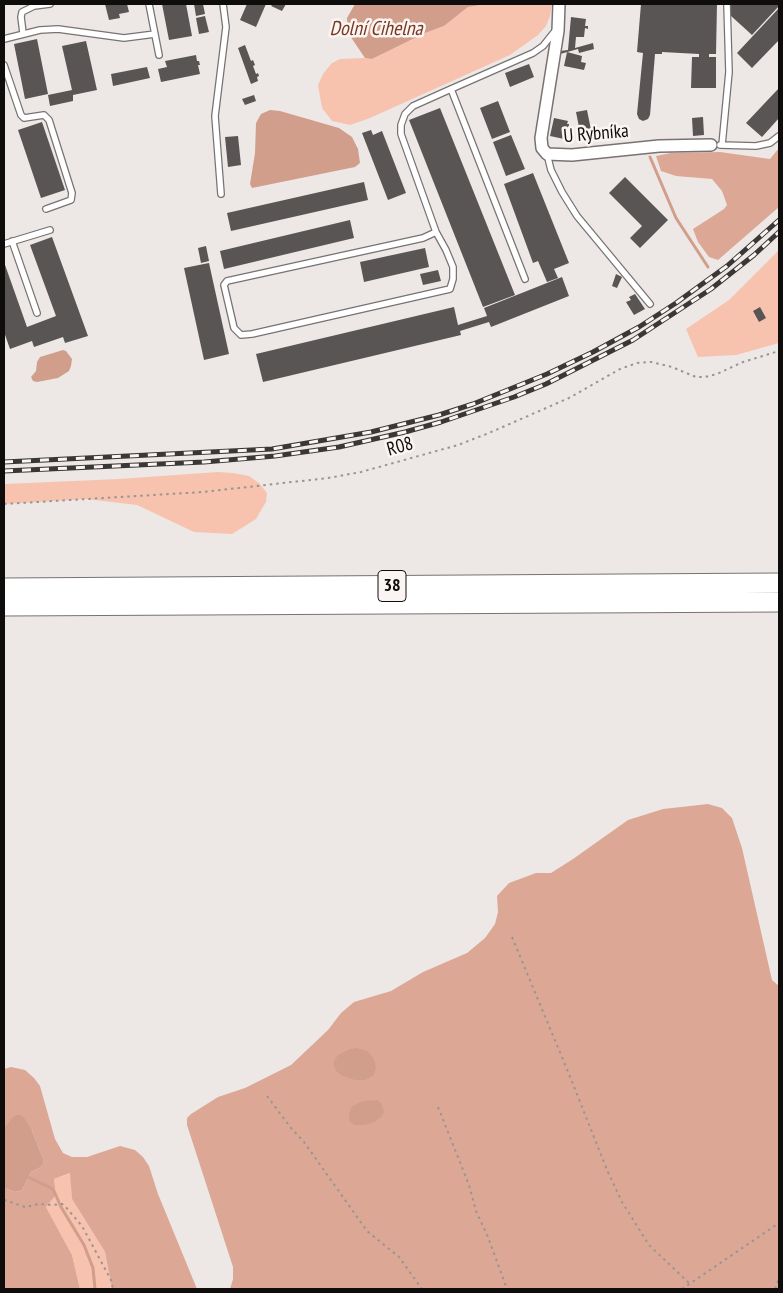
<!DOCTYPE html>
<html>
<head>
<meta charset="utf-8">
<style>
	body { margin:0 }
	#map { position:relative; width:783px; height:1293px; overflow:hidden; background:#ede8e6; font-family:"PT Sans Narrow",sans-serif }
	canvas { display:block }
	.frame { position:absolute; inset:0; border:5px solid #0e0d0c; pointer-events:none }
</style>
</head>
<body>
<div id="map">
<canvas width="783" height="1293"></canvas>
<div class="frame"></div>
</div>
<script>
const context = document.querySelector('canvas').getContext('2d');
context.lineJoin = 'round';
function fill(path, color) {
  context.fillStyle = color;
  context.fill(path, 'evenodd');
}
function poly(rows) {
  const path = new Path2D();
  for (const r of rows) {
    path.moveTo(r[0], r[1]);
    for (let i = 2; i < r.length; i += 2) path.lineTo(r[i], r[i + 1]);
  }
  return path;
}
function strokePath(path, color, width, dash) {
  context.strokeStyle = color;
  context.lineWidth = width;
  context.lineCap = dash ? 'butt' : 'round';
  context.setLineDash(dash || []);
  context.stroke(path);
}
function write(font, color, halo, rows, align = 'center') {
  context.font = font + ' "PT Sans Narrow",sans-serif';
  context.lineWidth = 5;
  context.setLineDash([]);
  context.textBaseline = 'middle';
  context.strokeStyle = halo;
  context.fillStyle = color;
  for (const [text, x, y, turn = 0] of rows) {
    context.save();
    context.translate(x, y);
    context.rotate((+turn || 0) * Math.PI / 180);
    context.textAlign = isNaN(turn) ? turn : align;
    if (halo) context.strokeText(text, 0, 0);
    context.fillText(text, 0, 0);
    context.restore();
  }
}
fill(poly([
	[477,4,552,4,550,16,546,26,538,35,510,55,370,118,350,125,332,121,322,108,318,85,323,74,332,63,340,59,365,58,372,59,425,33,444,26,468,7],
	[779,250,779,343,736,355,698,357,686,329,729,300],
	[218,472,233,473,249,476,259,483,267,493,266,502,256,519,232,534,194,532,137,505,86,499,4,504,4,484,119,479],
	[71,1173,72,1199,105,1252,112,1289,80,1289,72,1255,46,1207,56,1195,54,1179]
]), '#f7c3af');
fill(poly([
	[779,148,779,207,718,260,709,257,698,242,693,229,724,209,727,205,722,191,712,179,676,176,661,171,656,156,671,153,720,152,770,159],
	[708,804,722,808,732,818,742,848,772,980,779,986,779,1289,230,1289,233,1279,233,1267,187,1125,187,1118,191,1114,218,1097,245,1088,291,1065,328,1030,341,1013,354,1002,391,991,423,972,467,953,485,938,495,924,498,912,497,896,509,883,536,873,551,873,573,859,628,820,663,809],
	[11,1067,25,1070,34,1078,40,1086,55,1139,63,1153,72,1157,87,1157,120,1146,135,1150,143,1157,149,1166,158,1194,197,1289,112,1289,105,1252,72,1199,70,1173,54,1179,56,1195,46,1207,72,1255,80,1289,4,1289,4,1188,15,1192,22,1190,31,1172,41,1167,43,1158,32,1131,4,1128,4,1069]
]), '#dca895');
fill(poly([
	[355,4,484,4,468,7,444,26,425,33,372,59,365,58,348,33,347,18],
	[270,110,280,111,339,128,352,137,358,149,360,163,355,167,252,188,250,184,255,153,256,123,261,114],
	[63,350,66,351,72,359,71,366,69,371,58,378,37,382,33,381,31,377,36,371,37,362,40,357],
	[357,1048,367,1051,374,1059,376,1067,374,1075,365,1080,355,1080,343,1076,337,1072,334,1066,334,1061,338,1055,350,1049],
	[378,1100,382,1105,384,1112,381,1117,374,1122,365,1125,355,1125,350,1122,349,1115,352,1106,364,1101],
	[18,1115,21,1115,25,1119,32,1131,43,1158,43,1163,41,1167,31,1172,22,1190,15,1192,4,1188,4,1128,14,1116]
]), '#d19e8b');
strokePath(poly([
	[650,157,676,218,708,267],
	[24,1175,51,1188,54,1191,61,1207,84,1245,93,1268,95,1289]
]), '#d19e8b', 3);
fill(poly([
	[105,4,127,4,129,12,119,14,120,18,109,20],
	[162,4,186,4,192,36,169,40],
	[194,4,203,4,205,14,196,16],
	[247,4,266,4,256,27,240,20],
	[273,4,286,4,282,11,271,6],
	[641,4,717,4,716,54,709,54,709,57,716,57,716,88,691,88,692,57,699,57,699,54,662,52,662,54,655,54,650,115,648,119,643,121,639,119,637,114,643,53,637,52],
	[731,4,779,4,779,6,752,35,730,15],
	[779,8,779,40,752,68,737,53],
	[205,16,209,32,199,34,196,18],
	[571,17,586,19,585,26,588,26,588,29,585,28,584,37,576,37,575,48,593,43,594,49,579,53,578,49,560,54,560,51,568,50],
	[37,39,48,94,25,99,14,44],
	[86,41,97,90,73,95,73,101,50,106,48,95,72,90,62,46],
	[245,45,251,61,253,60,255,65,253,66,256,74,258,73,259,76,257,77,258,81,251,84,238,48],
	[567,52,582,56,581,62,586,63,584,70,564,66],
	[196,55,197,61,199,61,200,65,198,65,200,74,161,82,158,69,167,67,165,61],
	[529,64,534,77,510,87,505,73],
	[147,67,150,78,113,86,111,74],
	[779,88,779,118,762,137,746,123],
	[254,95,256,101,245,105,242,99],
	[498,101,510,132,492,139,480,108],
	[440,108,515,295,483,307,409,120],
	[587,110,592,135,581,137,576,112],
	[703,117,704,135,693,136,692,118],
	[554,118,568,121,567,124,569,124,568,133,565,132,564,139,550,136],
	[42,122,65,190,41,198,18,130],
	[371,130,373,135,382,131,406,193,388,200,362,133],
	[511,135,525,169,506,176,493,142],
	[238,136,241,165,228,167,225,137],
	[533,173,569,263,554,269,558,278,547,282,538,261,533,263,504,184],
	[625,177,668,220,640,248,630,238,642,226,609,193],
	[364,182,368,200,231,231,227,213],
	[350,220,354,238,224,269,220,251],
	[52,237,88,336,65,343,63,337,34,347,32,341,10,349,4,332,4,262,27,327,56,316,30,245],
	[206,246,209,261,201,263,198,248],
	[425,248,429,267,364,282,360,262],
	[209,263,229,354,204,360,184,268],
	[438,270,441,281,423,285,420,274],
	[616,274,622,277,617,288,612,286],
	[562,277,569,296,491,327,489,322,460,331,461,335,263,382,256,354,454,307,458,325,487,316,484,308],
	[635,294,645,309,634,315,626,302,631,300,629,297],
	[760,307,766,318,759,322,753,311]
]), '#595554');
const service = poly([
	[149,4,159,55],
	[23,33,21,17,22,12,34,6,50,4],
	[4,39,40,30,58,29,124,38,155,34],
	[4,65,21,115,24,118,44,115,49,120,72,193,71,200,46,209],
	[720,145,756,146,770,143,779,136],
	[722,145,729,72,727,4],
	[547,154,551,170,562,192,577,216,650,304],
	[221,194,215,116,226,27,223,4],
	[436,232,446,250,453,267,453,279,450,289,252,334,241,335,234,328,224,285,227,281,423,238,436,232,401,134,401,125,405,114,413,106,451,89],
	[12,241,37,313],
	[4,244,50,230],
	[525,279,451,89,533,53,543,46,555,31]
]);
const minor = poly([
	[559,4,558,31,541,138,542,148,547,154,572,155,659,146,711,145]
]);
const trunk = poly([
	[4,588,779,583],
	[4,606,779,602]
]);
strokePath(service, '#777372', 8);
strokePath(minor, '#777372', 14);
strokePath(trunk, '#777372', 21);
strokePath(poly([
	[4,504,203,492,328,478,361,472,458,445,489,433,569,398,620,369,637,363,651,362,672,367,696,377,705,377,717,374,743,362,779,351],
	[512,937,569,1074,607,1170,622,1202,649,1245,690,1284],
	[267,1096,291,1128,304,1142,367,1231,399,1257,422,1289],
	[438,1107,469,1185,476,1211,488,1237,507,1289],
	[4,1200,25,1207,39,1204,53,1205,62,1204,64,1205,82,1226,111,1280,113,1289],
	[682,1289,779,1223],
	[775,1289,779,1278]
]), '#989593', 2, [2.5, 4]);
strokePath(service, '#fff', 5.5);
strokePath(minor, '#fff', 11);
strokePath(trunk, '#fff', 19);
const rail = poly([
	[4,462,272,449,371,432,439,415,473,404,547,374,593,352,639,327,676,303,727,266,779,220],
	[4,471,204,462,275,456,339,447,405,432,441,422,514,397,546,384,633,340,711,289,754,255,779,232]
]);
strokePath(rail, '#3a3837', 5);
strokePath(rail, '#faf5f3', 3, [9]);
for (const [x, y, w] of [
	[392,586,28]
]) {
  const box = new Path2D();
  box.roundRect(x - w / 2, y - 15.5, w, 31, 4);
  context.fillStyle = '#faf5f3';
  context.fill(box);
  strokePath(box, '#0e0d0c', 1);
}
write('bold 18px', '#0e0d0c', null, [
	["38",392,586]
]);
write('19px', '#0e0d0c', '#faf5f3', [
	["U Rybníka",596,134,-5],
	["R08",400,447,-16]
]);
write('italic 20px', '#78381f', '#faf5f3', [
	["Dolní Cihelna",376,29]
]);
</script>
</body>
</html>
